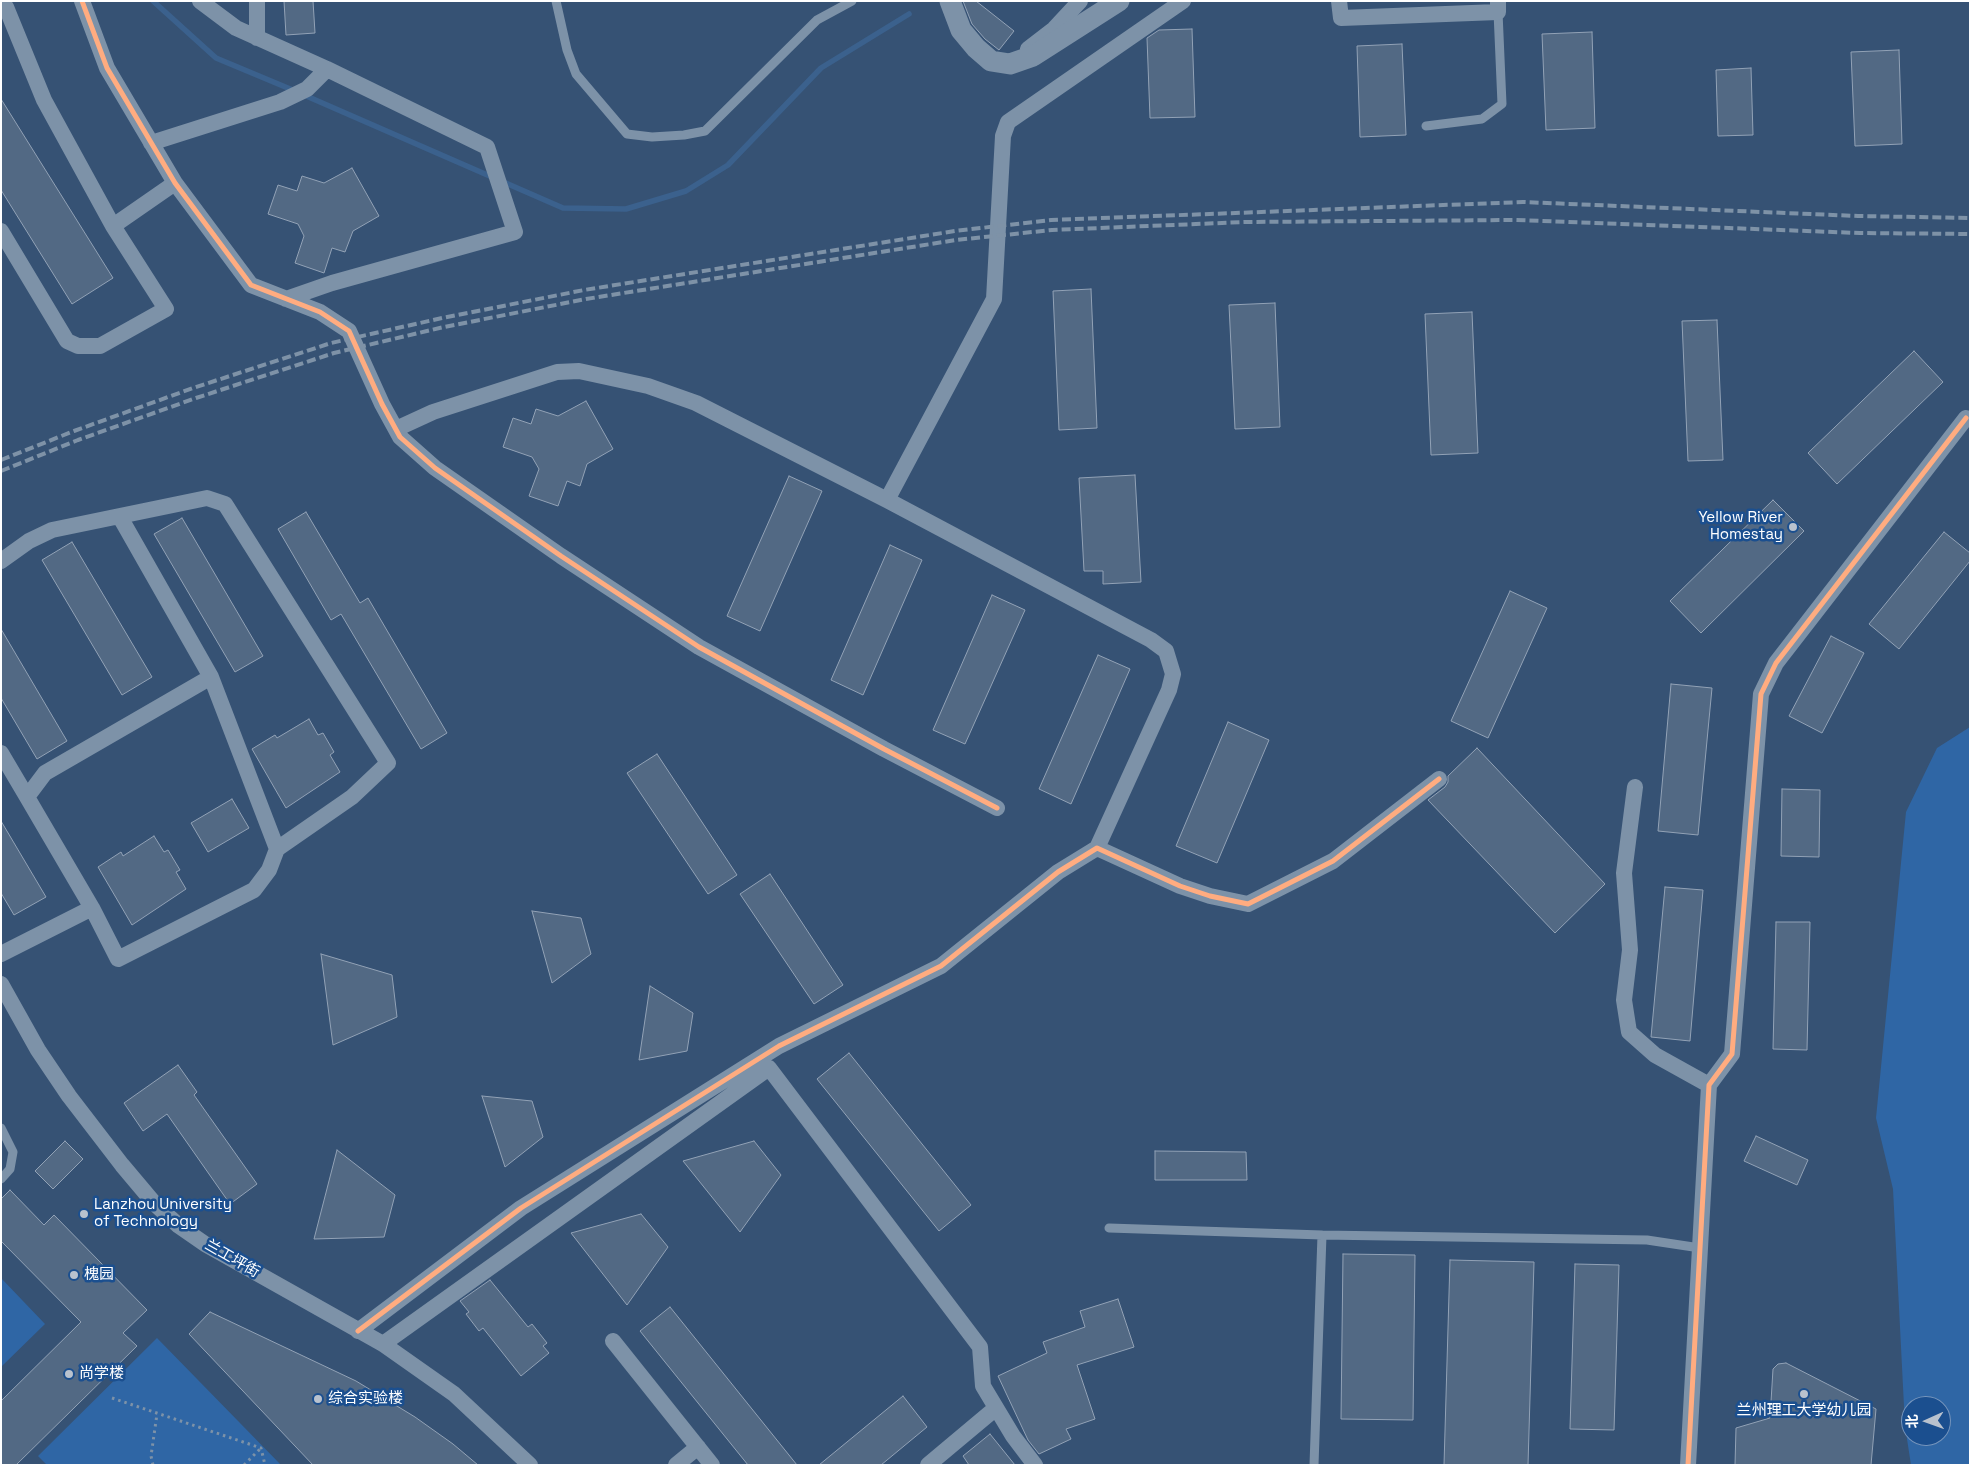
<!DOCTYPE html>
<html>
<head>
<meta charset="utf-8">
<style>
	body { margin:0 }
	#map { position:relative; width:1971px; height:1466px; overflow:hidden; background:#365274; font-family:"Space Grotesk","Noto Sans SC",sans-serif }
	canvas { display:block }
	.frame { position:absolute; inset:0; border:2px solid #fff; pointer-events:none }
	.north { position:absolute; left:1901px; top:1396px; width:50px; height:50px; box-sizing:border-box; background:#1b4f8f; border:1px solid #7695bc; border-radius:50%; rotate:268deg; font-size:14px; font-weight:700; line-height:20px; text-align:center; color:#fff }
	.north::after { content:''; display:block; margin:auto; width:18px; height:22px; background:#b9c2ce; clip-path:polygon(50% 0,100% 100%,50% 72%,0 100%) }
</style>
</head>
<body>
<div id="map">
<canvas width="1971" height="1466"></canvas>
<div class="frame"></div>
<div class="north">北</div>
</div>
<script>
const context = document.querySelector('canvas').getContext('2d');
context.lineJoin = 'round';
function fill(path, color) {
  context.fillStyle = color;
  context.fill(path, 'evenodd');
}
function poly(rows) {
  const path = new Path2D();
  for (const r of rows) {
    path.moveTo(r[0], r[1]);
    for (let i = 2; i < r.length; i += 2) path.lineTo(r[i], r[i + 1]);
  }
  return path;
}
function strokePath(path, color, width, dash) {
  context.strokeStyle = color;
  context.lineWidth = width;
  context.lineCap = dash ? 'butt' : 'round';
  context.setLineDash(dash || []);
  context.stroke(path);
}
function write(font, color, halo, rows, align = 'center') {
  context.font = font + ' "Space Grotesk","Noto Sans SC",sans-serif';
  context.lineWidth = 5;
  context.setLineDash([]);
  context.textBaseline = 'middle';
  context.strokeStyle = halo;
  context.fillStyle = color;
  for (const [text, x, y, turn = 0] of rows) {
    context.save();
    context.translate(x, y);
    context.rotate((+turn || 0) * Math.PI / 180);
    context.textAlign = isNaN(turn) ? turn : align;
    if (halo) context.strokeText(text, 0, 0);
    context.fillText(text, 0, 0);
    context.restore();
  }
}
fill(poly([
	[1970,727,1970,1465,1911,1465,1905,1426,1893,1189,1876,1118,1906,812,1937,748],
	[1911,1406,1941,1406,1941,1436,1911,1436],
	[1,1278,45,1324,1,1367],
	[157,1338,281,1465,47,1465,38,1456]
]), '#2f66a5');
strokePath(poly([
	[153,1,216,58,295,91],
	[304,95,563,208,626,209,686,191,728,165,821,68,909,14]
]), '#3b618d', 5.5);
const building = poly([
	[284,1,313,1,315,33,286,35,284,1],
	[963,1,976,1,1014,31,999,50,985,39,972,24,963,1],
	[1192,29,1195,117,1150,118,1147,38,1159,30,1192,29],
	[1592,32,1595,128,1546,130,1542,34,1592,32],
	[1402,44,1406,135,1360,137,1357,46,1402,44],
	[1899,50,1902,144,1855,146,1851,52,1899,50],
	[1751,68,1753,135,1718,136,1716,70,1751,68],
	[1,99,113,278,72,304,1,190,1,99],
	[352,168,379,216,353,231,345,252,332,248,324,273,295,263,304,236,298,224,268,214,278,185,297,191,302,176,324,183,352,168],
	[1091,289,1097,428,1059,430,1053,291,1091,289],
	[1275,303,1280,427,1235,429,1229,305,1275,303],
	[1472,312,1478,453,1431,455,1425,314,1472,312],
	[1717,320,1723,460,1688,461,1682,321,1717,320],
	[1914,351,1943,382,1837,484,1808,453,1914,351],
	[586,401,613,449,587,464,580,486,567,481,558,506,529,496,539,469,532,457,503,447,513,418,531,424,536,409,558,416,586,401],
	[1135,475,1141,582,1103,584,1103,571,1084,571,1079,478,1135,475],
	[789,476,822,491,760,631,727,616,789,476],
	[1773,500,1804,531,1701,633,1670,601,1773,500],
	[306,512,360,603,368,598,447,733,421,749,341,614,331,620,278,529,306,512],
	[182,518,263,656,235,672,154,534,182,518],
	[1944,532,1970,553,1970,561,1899,649,1869,624,1944,532],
	[72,542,152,677,122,695,42,560,72,542],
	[890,545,922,560,863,695,831,680,890,545],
	[1510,591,1547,608,1488,738,1451,721,1510,591],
	[992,595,1025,610,965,744,933,730,992,595],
	[1,629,67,741,37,759,1,698,1,629],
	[1831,636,1864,653,1822,733,1789,716,1831,636],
	[1098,655,1130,669,1071,804,1039,789,1098,655],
	[1671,684,1712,688,1698,835,1658,831,1671,684],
	[309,719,318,735,323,733,334,752,330,755,340,772,286,808,252,749,275,735,277,738,309,719],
	[1228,722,1269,740,1217,863,1176,846,1228,722],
	[1477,748,1605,884,1555,933,1428,800,1445,787,1448,782,1448,776,1477,748],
	[657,754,737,875,708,894,627,773,657,754],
	[1782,789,1820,790,1819,857,1781,856,1782,789],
	[232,799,249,828,208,852,191,823,232,799],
	[1,821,46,897,14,915,1,893,1,821],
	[154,836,164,852,168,850,180,870,176,872,186,889,132,925,98,867,121,852,123,856,154,836],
	[770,874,843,985,814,1004,740,894,770,874],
	[1665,887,1703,890,1690,1041,1651,1037,1665,887],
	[532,911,581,918,591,954,552,983,532,911],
	[1776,922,1810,922,1807,1050,1773,1049,1776,922],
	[321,954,392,975,397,1017,333,1045,321,954],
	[650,986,693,1013,687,1051,639,1060,650,986],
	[849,1053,971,1205,939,1231,817,1079,849,1053],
	[178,1065,197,1092,194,1095,257,1184,230,1204,167,1114,143,1131,124,1103,178,1065],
	[482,1096,532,1101,543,1137,505,1167,482,1096],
	[1756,1136,1808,1160,1797,1185,1744,1161,1756,1136],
	[65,1141,83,1159,53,1189,35,1171,65,1141],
	[754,1141,781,1175,740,1232,683,1161,754,1141],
	[337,1150,395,1195,384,1237,314,1239,337,1150],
	[1155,1151,1246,1152,1247,1180,1155,1180,1155,1151],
	[10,1190,44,1225,54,1215,147,1310,123,1333,137,1346,16,1465,1,1465,1,1401,81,1322,1,1241,1,1199,10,1190],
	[641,1214,668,1247,627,1305,571,1233,641,1214],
	[1343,1254,1415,1255,1413,1420,1341,1419,1343,1254],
	[1450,1260,1534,1262,1528,1465,1444,1465,1450,1260],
	[1575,1264,1619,1265,1614,1430,1570,1429,1575,1264],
	[490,1280,528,1327,532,1324,547,1343,543,1346,549,1353,521,1376,483,1328,479,1331,466,1314,469,1312,460,1301,490,1280],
	[1118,1299,1134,1347,1077,1365,1095,1419,1066,1429,1071,1439,1039,1454,1028,1440,998,1376,1047,1353,1043,1342,1085,1327,1080,1311,1118,1299],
	[670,1307,797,1465,748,1465,640,1331,670,1307],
	[210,1312,356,1381,415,1417,453,1444,478,1465,313,1465,189,1334,210,1312],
	[1786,1363,1876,1409,1871,1465,1735,1465,1736,1428,1770,1418,1773,1369,1778,1364,1786,1363],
	[903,1396,927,1427,881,1465,819,1465,903,1396],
	[990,1434,1015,1465,969,1465,963,1456,990,1434]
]);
fill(building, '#526984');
strokePath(building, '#92a2b6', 1);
strokePath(poly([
	[112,1398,261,1448,265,1465],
	[153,1465,151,1456,157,1414],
	[244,1465,261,1448]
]), '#7d92a8', 3, [2.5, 4]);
strokePath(poly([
	[556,1,567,50,576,74,627,134,652,137,684,135,705,131,817,20,852,1],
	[1426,126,1482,119,1502,104,1498,12],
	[1,1128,13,1152,10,1169,1,1179],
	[1109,1228,1322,1235,1647,1240,1700,1248],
	[1314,1465,1322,1235]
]), '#7d92a8', 9);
strokePath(poly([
	[82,1,107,68,175,183,251,285,320,312,349,331,382,404,400,437,435,468,561,556,699,647,884,749,997,808],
	[200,1,236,28,327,69,487,147,515,232,332,283,286,299],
	[257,1,257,38],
	[1339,1,1341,18,1498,12,1498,1],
	[1,9,6,7,44,100,113,226,166,309,100,346,78,346,67,341,1,231],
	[1028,49,1054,29,1080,1],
	[151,143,280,102,307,89,327,69],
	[113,226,175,183],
	[396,429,433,412,557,372,579,371,648,386,696,403,887,500,1151,640,1166,651,1173,674,1169,690,1097,848],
	[887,500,994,299,1003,136,1008,122,1183,1],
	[1,561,29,541,52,530,207,498,225,504,388,763,352,797,277,849],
	[1,753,27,797],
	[1635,787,1624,873,1630,950,1624,1000,1629,1032,1655,1055,1709,1085],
	[92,908,118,959,254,890,269,870,277,849,211,677,120,517],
	[1,954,92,908,27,797,45,773,211,677],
	[1,984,38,1050,69,1096,122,1165,154,1203,179,1226,205,1244,383,1344,454,1394,530,1465],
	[358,1331,521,1208,779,1046,941,966,1058,872,1097,848,1180,886,1210,896,1248,904,1333,861,1439,779],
	[613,1341,712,1465],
	[383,1344,769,1068,980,1347,983,1386,1013,1436,1035,1465],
	[676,1465,698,1447],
	[928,1465,996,1408],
	[1688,1465,1709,1085,1732,1054,1761,694,1776,663,1966,418]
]), '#7d92a8', 16);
strokePath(poly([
	[950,1,961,30,976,48,991,61,1010,64,1033,56,1119,1]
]), '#7d92a8', 21);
strokePath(poly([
	[1,460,74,431,193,388,331,343,442,318,584,290,955,231,1051,220,1523,202,1858,216,1970,218],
	[1,471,78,440,196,398,334,353,444,327,586,299,956,240,1052,230,1245,222,1516,220,1860,233,1970,234]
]), '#7e92a7', 4, [9, 4]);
strokePath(poly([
	[82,1,107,68,175,183,251,285,320,312,349,331,382,404,400,437,435,468,561,556,699,647,884,749,997,808],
	[358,1331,521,1208,779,1046,941,966,1058,872,1097,848,1180,886,1210,896,1248,904,1333,861,1439,779],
	[1688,1465,1709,1085,1732,1054,1761,694,1776,663,1966,418]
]), '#ffac80', 5);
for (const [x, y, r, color] of [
	[1793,527,5,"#b9c2ce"],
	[84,1214,5,"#b9c2ce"],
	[74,1275,5,"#b9c2ce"],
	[69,1374,5,"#b9c2ce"],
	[1804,1394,5,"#b9c2ce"],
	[318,1399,5,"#b9c2ce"]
]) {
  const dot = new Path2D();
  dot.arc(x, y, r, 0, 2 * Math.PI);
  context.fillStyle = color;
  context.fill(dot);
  strokePath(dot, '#1b4f8f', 2);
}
write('15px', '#fff', '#1b4f8f', [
	["Yellow River",1783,518,"right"],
	["Homestay",1783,535,"right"],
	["Lanzhou University",94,1205],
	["of Technology",94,1222],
	["槐园",84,1275],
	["尚学楼",79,1374],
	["综合实验楼",328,1399],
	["兰州理工大学幼儿园",1804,1411,"center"]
], 'left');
write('15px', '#fff', '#1b4f8f', [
	["兰工坪街",232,1259,30]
]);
</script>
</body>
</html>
